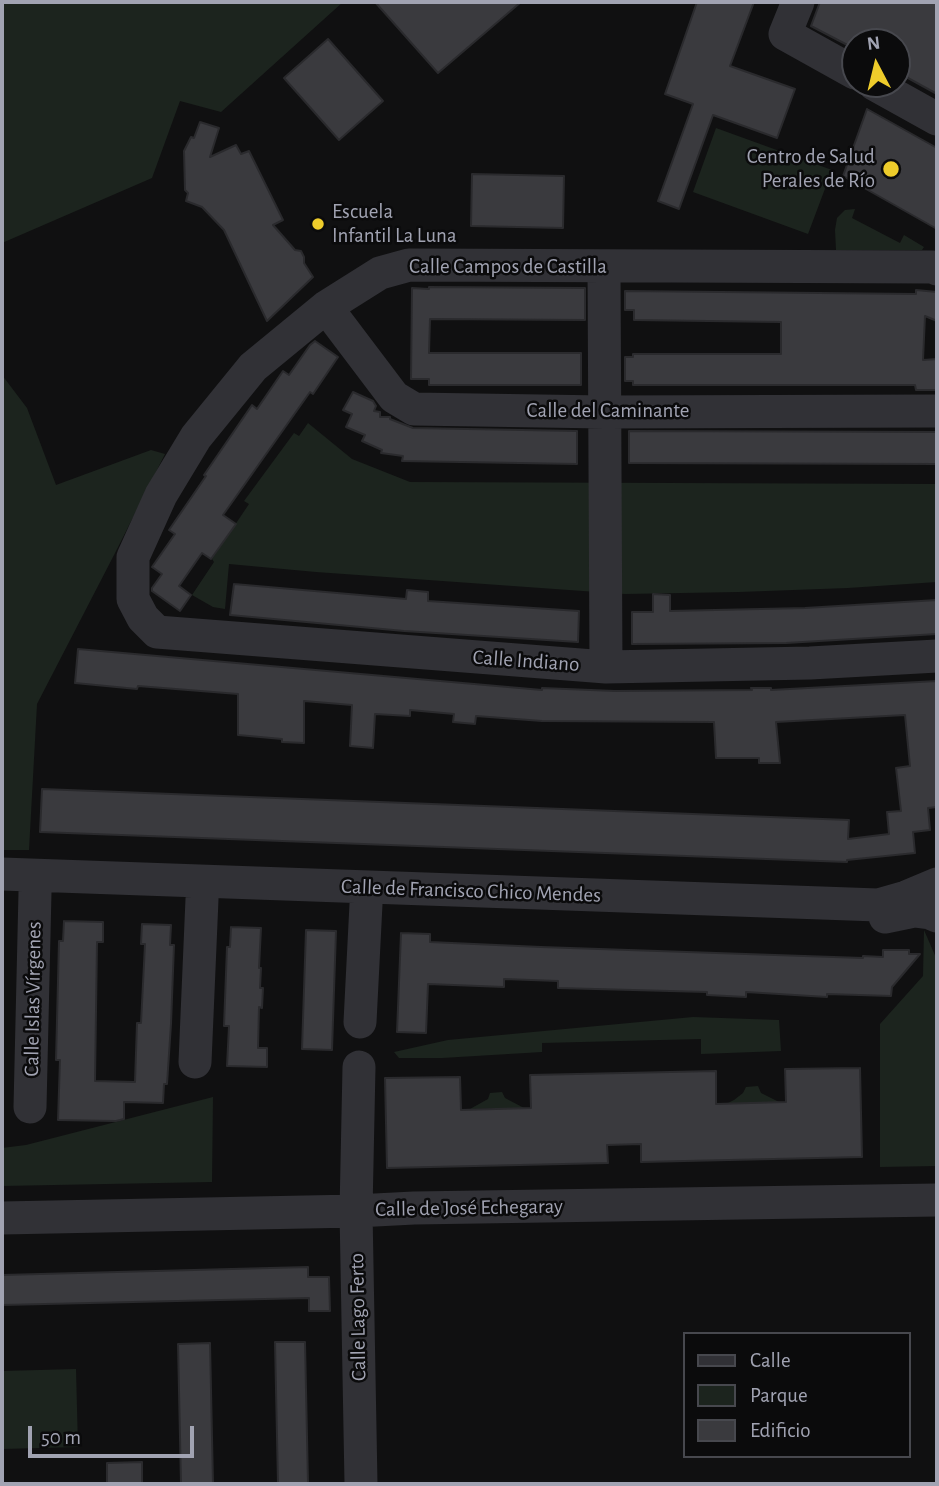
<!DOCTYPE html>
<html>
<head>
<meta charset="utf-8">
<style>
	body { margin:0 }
	#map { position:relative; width:939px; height:1486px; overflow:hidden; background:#101011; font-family:"Alegreya Sans",sans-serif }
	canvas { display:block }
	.frame { position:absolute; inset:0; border:4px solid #a1a3b2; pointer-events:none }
	.legend { position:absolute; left:683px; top:1332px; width:228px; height:126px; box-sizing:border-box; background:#0b0b0c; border:2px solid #47484e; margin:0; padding:9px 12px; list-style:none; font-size:21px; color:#a1a3b2 }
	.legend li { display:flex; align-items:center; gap:14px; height:35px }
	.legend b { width:35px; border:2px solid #47484e }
	.north { position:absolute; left:841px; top:28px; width:70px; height:70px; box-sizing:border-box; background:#0b0b0c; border:2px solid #47484e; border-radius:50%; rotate:353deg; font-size:19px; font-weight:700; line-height:28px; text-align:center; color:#a1a3b2 }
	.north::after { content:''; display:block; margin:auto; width:24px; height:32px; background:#eecc2b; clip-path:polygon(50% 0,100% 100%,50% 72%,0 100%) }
	.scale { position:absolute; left:28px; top:1426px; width:166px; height:32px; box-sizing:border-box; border:4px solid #a1a3b2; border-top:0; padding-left:9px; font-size:21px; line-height:24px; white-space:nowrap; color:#a1a3b2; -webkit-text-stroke:5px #0b0b0c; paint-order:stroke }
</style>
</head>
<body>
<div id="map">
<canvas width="939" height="1486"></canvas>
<div class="frame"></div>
<ul class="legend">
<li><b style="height:9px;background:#313136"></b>Calle</li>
<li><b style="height:19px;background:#1c241e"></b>Parque</li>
<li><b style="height:19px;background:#3a3a3e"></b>Edificio</li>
</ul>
<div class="north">N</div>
<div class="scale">50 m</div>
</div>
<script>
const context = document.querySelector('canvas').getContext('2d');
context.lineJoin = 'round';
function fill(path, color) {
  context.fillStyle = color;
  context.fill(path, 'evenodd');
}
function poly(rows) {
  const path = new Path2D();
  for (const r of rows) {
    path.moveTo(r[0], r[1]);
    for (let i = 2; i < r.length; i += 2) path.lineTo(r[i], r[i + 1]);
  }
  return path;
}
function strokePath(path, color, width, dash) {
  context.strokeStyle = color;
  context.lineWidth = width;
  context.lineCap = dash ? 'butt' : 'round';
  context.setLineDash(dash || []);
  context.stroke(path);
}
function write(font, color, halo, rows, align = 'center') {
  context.font = font + ' "Alegreya Sans",sans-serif';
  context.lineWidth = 5;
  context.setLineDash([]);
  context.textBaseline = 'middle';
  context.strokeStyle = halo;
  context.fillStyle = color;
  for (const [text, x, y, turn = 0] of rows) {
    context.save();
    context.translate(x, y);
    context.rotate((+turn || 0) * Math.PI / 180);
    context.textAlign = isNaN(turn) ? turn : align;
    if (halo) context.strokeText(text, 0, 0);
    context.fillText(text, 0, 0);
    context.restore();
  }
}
fill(poly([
	[2,2,343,2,221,112,180,101,152,178,2,243],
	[716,128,832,170,808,234,693,192],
	[855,209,852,218,900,243,904,235,924,247,922,250,836,250,835,230,837,218,845,210],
	[2,375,27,408,56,485,151,450,165,454,114,555,37,704,29,850,2,850],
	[308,423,352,459,410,482,937,484,937,582,848,588,739,592,625,594,316,572,229,564,225,609,213,607,192,595,214,562,212,559,249,504,244,501,294,433,299,436],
	[924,930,937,960,937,1166,880,1167,880,1024,923,976],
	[693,1017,779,1020,781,1051,701,1054,701,1039,542,1043,542,1052,442,1058,399,1058,394,1052,448,1040],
	[758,1086,761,1093,779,1102,726,1104,734,1100,743,1093,746,1087],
	[502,1092,505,1098,524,1108,470,1109,488,1099,490,1093],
	[213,1097,212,1182,2,1186,2,1148,26,1145],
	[76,1369,78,1447,2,1449,2,1371]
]), '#1c241e');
const building = poly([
	[375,2,521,2,438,73,375,2],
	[697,2,754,2,730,66,795,89,777,138,713,115,679,209,658,201,693,104,665,94,697,2],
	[820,2,937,2,937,94,897,72,897,42,855,42,855,49,811,26,820,2],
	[328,39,383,101,339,140,284,78,328,39],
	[867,109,937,148,937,229,843,176,867,109],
	[200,122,219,128,210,157,236,145,241,154,249,151,283,220,273,225,295,250,301,251,304,257,304,263,313,277,267,321,224,230,202,207,186,201,188,193,185,190,184,151,191,137,194,138,200,122],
	[472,174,564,176,563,228,471,226,472,174],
	[429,287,585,288,585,320,430,319,429,353,581,353,581,385,429,385,429,379,411,379,412,288,429,289,429,287],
	[916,290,937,292,937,321,925,316,923,360,937,359,937,390,916,390,915,385,633,385,633,381,625,381,625,357,633,357,633,354,781,354,781,322,634,320,634,310,625,310,625,291,916,294,916,290],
	[315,341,338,357,313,394,310,392,223,515,236,524,211,559,202,553,179,586,191,595,180,611,152,591,152,588,162,574,152,567,175,534,169,530,206,476,204,475,252,405,257,409,283,371,289,375,310,345,315,341],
	[353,392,373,401,376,406,374,411,380,412,380,417,390,417,390,419,413,428,577,431,577,464,402,461,403,456,381,453,382,450,362,441,365,435,346,427,352,414,343,410,353,392],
	[629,431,937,432,937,464,629,463,629,431],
	[234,584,406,599,407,590,428,592,428,601,579,611,578,642,404,631,230,615,234,584],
	[653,594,670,595,670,611,805,608,937,600,937,634,786,643,632,644,632,612,653,612,653,594],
	[78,649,542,690,542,688,615,691,752,690,751,688,771,688,771,690,937,681,937,807,928,808,930,830,913,832,915,853,847,860,847,862,40,832,42,789,849,820,848,839,889,834,887,812,901,811,896,768,910,766,905,715,776,722,780,763,759,763,759,758,716,758,714,722,542,721,476,716,475,724,453,722,454,714,410,710,410,716,375,714,373,748,350,746,352,705,304,701,304,743,282,742,282,739,238,735,238,694,138,686,137,689,75,683,78,649],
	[64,921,103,922,103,942,97,942,95,1081,135,1082,137,1023,141,1023,145,944,141,944,142,924,171,925,170,945,174,945,171,1024,167,1084,164,1084,163,1103,124,1102,124,1119,116,1121,58,1120,60,1060,56,1060,59,941,63,941,64,921],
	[231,927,261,928,259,968,261,968,260,988,263,988,262,1008,259,1007,258,1048,267,1048,267,1067,227,1066,229,1026,224,1026,227,947,230,947,231,927],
	[306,930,336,931,332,1050,302,1049,306,930],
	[401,933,430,934,430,942,541,947,863,958,863,956,883,957,883,950,909,950,909,954,920,954,892,987,891,996,827,994,827,997,746,992,746,997,707,995,707,992,558,988,558,981,504,979,504,987,428,984,426,1033,397,1032,401,933],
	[860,1068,862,1157,641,1162,641,1144,607,1145,608,1163,387,1168,385,1078,460,1077,461,1110,531,1108,530,1075,716,1071,716,1104,786,1102,785,1069,860,1068],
	[308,1267,308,1277,329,1277,330,1311,309,1311,309,1298,2,1305,2,1275,308,1267],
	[275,1342,305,1342,308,1484,278,1484,275,1342],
	[210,1343,213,1484,181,1484,178,1344,210,1343],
	[142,1462,142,1484,107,1484,107,1463,142,1462]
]);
fill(building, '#3a3a3e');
strokePath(building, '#2a2a2d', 2);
strokePath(poly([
	[798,2,785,34,855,73],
	[874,84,937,119],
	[604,267,606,667],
	[937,269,933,267,409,265,380,273,326,307,253,367,196,437,161,495,133,557,133,599,143,618,157,632,606,667,810,663,937,656],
	[326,307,394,397,414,409,604,412,937,411],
	[2,874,878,905,906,897,937,884],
	[885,917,914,911,930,913,937,916],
	[360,1022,366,904],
	[195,1062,202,899],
	[359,1067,356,1211,361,1484],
	[30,1107,35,892],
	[2,1218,356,1211,414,1208,937,1200]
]), '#313136', 33);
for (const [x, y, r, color] of [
	[891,169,9,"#eecc2b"],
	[318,224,7,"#eecc2b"]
]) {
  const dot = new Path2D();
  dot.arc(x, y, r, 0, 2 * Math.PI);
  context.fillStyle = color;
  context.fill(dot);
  strokePath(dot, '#0b0b0c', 2.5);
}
write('21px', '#a1a3b2', '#0b0b0c', [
	["Centro de Salud",875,157],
	["Perales de Río",875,181],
	["Escuela",332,212,"left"],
	["Infantil La Luna",332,236,"left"]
], 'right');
write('21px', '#a1a3b2', '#0b0b0c', [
	["Calle Campos de Castilla",508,267],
	["Calle del Caminante",608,411],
	["Calle Indiano",526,661,4],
	["Calle de Francisco Chico Mendes",471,891,2],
	["Calle Islas Vírgenes",33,999,-89],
	["Calle de José Echegaray",469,1208,-1],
	["Calle Lago Ferto",358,1317,-91]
]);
</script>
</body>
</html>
